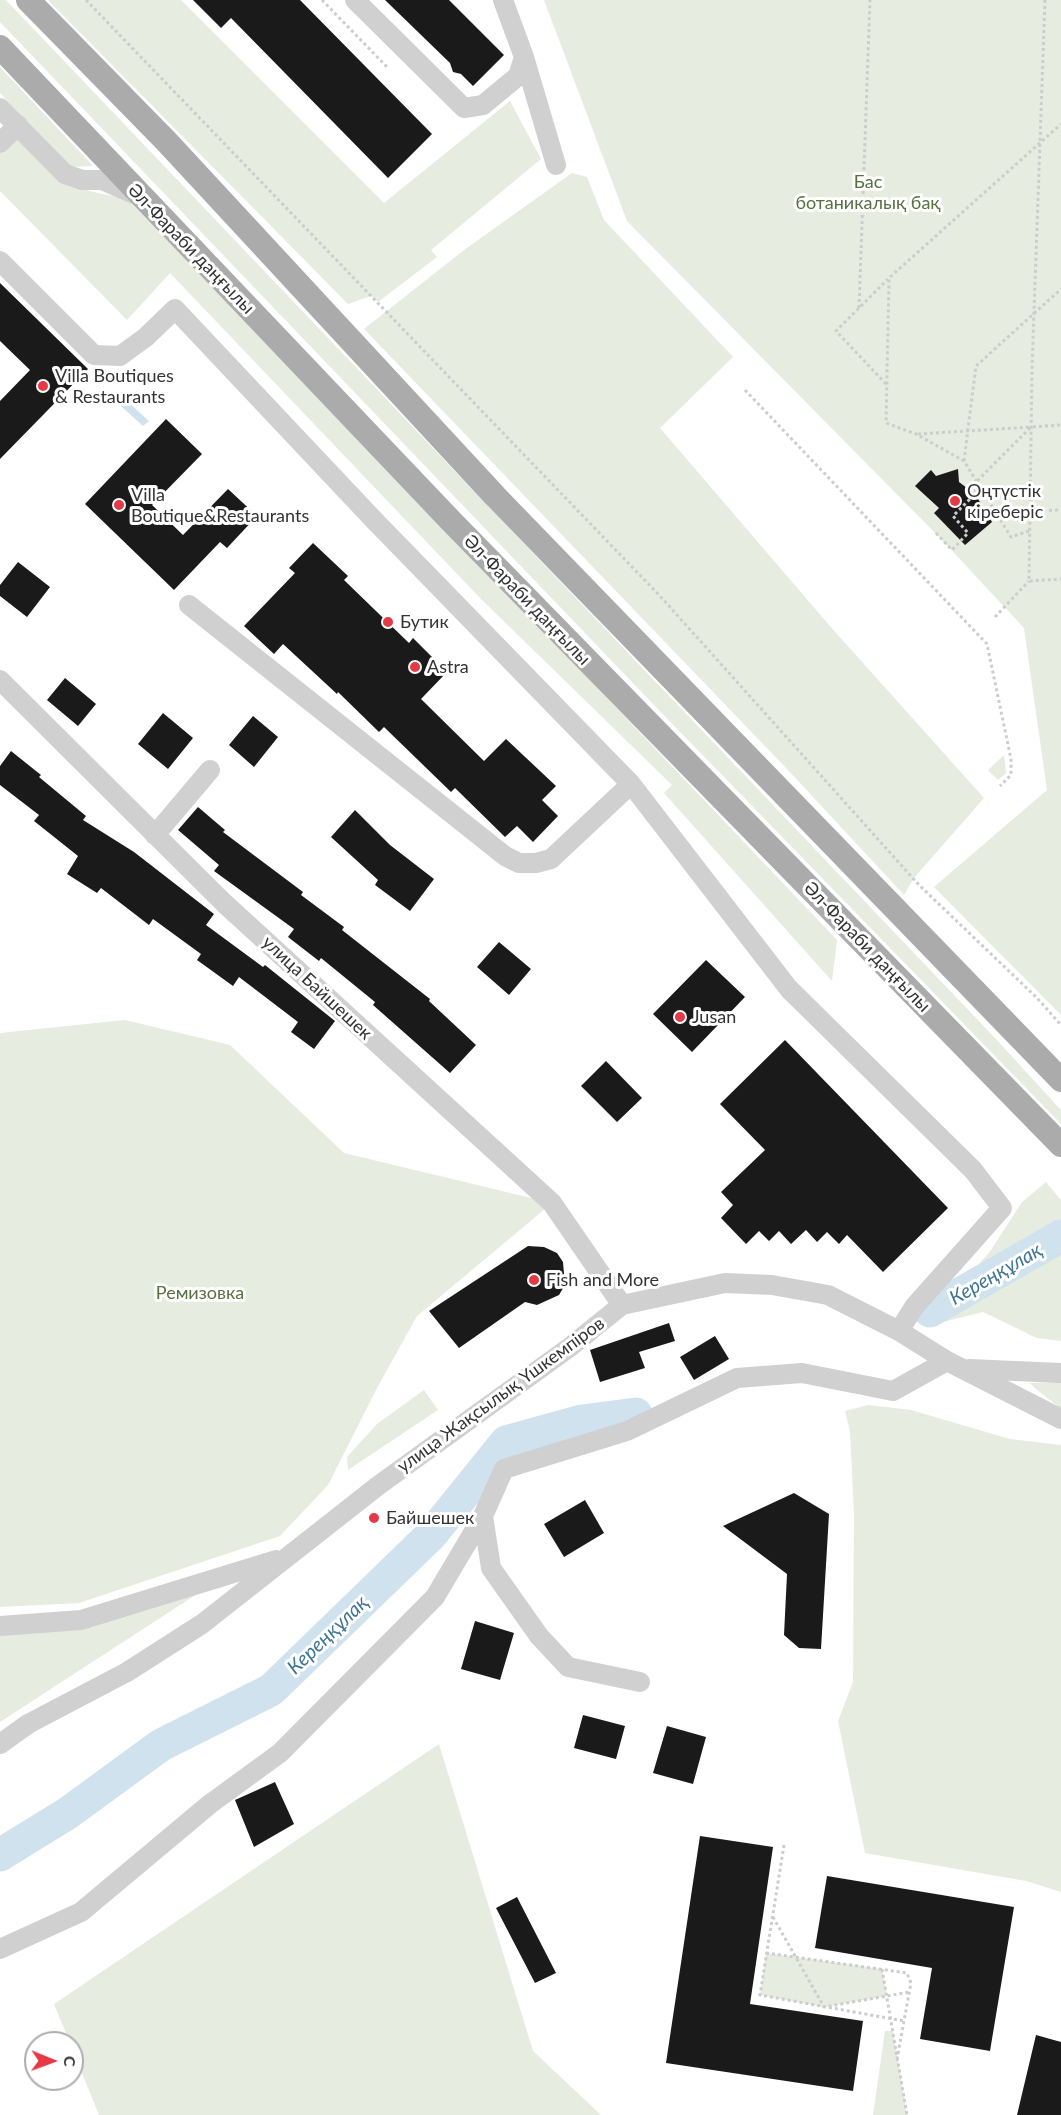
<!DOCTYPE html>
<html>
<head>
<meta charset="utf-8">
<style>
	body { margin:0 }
	#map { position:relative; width:1061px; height:2115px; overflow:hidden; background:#fff; font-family:Lato,sans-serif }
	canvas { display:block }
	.north { position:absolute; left:24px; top:2031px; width:60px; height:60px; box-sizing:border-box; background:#fff; border:2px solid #adadad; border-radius:50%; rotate:91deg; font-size:16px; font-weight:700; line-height:24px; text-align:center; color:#333 }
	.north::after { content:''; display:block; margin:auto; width:21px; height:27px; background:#e63946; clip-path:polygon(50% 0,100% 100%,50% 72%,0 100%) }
</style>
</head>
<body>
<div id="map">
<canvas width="1061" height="2115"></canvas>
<div class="north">С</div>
</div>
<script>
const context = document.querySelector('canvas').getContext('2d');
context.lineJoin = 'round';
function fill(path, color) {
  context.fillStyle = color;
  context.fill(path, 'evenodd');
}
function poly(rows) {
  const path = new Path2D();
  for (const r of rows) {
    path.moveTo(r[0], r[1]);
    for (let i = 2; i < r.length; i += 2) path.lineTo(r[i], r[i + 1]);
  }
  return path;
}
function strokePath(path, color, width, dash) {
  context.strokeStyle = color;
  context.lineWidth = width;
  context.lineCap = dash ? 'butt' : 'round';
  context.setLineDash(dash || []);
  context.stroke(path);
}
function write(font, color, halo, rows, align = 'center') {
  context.font = font + ' Lato,sans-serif';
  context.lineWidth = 6;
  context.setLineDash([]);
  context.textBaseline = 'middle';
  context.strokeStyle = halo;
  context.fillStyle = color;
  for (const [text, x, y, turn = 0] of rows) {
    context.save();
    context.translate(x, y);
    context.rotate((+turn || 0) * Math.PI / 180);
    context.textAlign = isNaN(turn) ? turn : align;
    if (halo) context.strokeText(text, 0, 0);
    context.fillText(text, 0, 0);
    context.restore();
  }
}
fill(poly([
	[0,0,6,0,995,1038,1061,1110,1061,1124,652,703,0,22],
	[48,0,181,0,384,203,510,101,541,159,431,250,437,257,378,302,371,296,348,304],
	[544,0,1061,0,1061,1015,934,887,1047,790,1024,628,942,540,627,221],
	[0,67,93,166,69,167,0,93],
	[18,125,82,180,89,191,127,199,204,274,837,940,832,981,664,793,672,785,481,599,170,273,127,320,0,191,0,143],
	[572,173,587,177,604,220,733,357,660,428,829,625,984,798,914,878,904,895,788,770,364,329,464,250],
	[1004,755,1006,773,998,780,988,770],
	[125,1020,230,1045,344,1153,552,1203,417,1316,377,1388,328,1485,280,1536,79,1603,0,1607,0,1033],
	[1046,1182,1061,1200,1061,1341,1037,1338,983,1312,927,1326,991,1250,1022,1202],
	[1061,1382,1061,1409,1029,1383],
	[424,1390,438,1410,348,1470,347,1457,377,1424],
	[868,1405,911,1410,1010,1439,1061,1445,1061,1892,1026,1881,865,1853,838,1721,853,1682,854,1514,850,1431,845,1411],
	[197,1594,0,1722,0,1635],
	[439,1744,533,2051,601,2115,99,2115,72,2049,72,2043,70,2043,54,2004],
	[766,1953,882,1969,887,1996,824,2007,760,1995],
	[885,2031,893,2031,907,2115,873,2115]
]), '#e6ecdf');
fill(poly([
	[117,392,149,421,143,426,112,398]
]), '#cfe2ee');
strokePath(poly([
	[930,1311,1061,1236],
	[0,1855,68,1813,161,1745,271,1690,431,1535,506,1442,582,1421,636,1414]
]), '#cfe2ee', 33);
fill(poly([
	[193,0,300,0,432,134,388,178,231,18,221,28],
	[385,0,449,0,504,55,473,86,461,74,453,72,450,63],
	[0,283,88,369,0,459,0,401,30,370,0,341],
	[166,419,202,454,152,505,183,535,228,489,257,516,227,548,220,542,174,590,85,504],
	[958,469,959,482,975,494,992,522,965,545,934,513,939,508,915,486,931,470,936,476],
	[313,543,348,576,344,580,409,643,413,638,447,672,421,699,484,761,506,739,556,786,542,800,558,816,533,842,517,826,505,837,455,788,451,792,384,727,379,732,338,692,337,694,283,644,274,654,244,626,295,573,289,568],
	[18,562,50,587,27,617,0,596,0,585],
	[65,678,96,704,78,726,47,700],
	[163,713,193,738,168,769,138,744],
	[253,716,278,737,254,767,229,745],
	[11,751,41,775,39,777,86,816,83,820,134,852,214,914,206,925,263,967,265,965,335,1021,314,1049,291,1032,298,1022,239,977,233,986,197,960,201,954,153,919,149,925,101,888,97,893,67,874,78,856,34,821,39,815,0,785,0,766],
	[198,807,225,830,223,832,303,892,301,895,344,927,342,930,430,999,429,1001,476,1045,450,1073,373,1005,375,1002,321,958,319,961,288,937,294,929,214,871,219,865,178,830],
	[355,810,390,845,434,879,410,911,375,885,378,880,331,837],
	[499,942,531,969,509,995,477,967],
	[706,960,745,997,692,1052,653,1014],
	[785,1040,948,1208,883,1272,847,1235,839,1244,827,1232,817,1242,806,1230,791,1244,779,1231,769,1241,759,1231,746,1244,721,1218,733,1205,721,1192,765,1150,720,1104],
	[606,1061,642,1098,617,1122,581,1086],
	[528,1246,544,1247,557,1253,563,1262,565,1285,559,1295,537,1305,525,1302,459,1348,429,1311],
	[669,1323,675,1341,639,1352,645,1368,600,1382,590,1350],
	[715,1336,729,1359,694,1380,680,1357],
	[794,1493,829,1514,821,1649,799,1648,784,1635,787,1574,723,1526],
	[585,1500,604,1533,564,1557,544,1524],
	[475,1621,514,1633,500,1680,461,1669],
	[583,1715,625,1726,616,1759,574,1748],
	[667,1726,706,1737,693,1784,653,1773],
	[275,1782,294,1824,254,1847,235,1800],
	[700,1836,773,1847,750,2004,863,2021,853,2091,666,2063],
	[827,1876,1014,1907,990,2051,920,2039,932,1968,815,1948],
	[517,1897,556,1973,535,1983,496,1908],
	[1036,2035,1061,2042,1061,2115,1017,2115]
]), '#1a1a1a');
strokePath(poly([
	[86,0,660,596,919,885,1036,997,1061,1025],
	[322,0,387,67],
	[1045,0,1032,369,1029,581,1061,579],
	[859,308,870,0],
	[886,384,836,331,888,279],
	[745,390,987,644,1011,759,1011,775,1000,786],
	[918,434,1031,427],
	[964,461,976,366,1061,289],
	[1031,511,1061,510],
	[1029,531,1011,537,964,461,916,434,886,423,889,278,1061,124],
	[936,533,952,550,968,533,953,516,975,494,977,481,1031,427,1061,425],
	[995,617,1029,581],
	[784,1845,760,1995,904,2021],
	[773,1917,824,2007,910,1992],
	[766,1953,907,1973,911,1983,897,2059],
	[882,1969,907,2115]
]), '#cdcdcd', 3, [3, 3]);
strokePath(poly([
	[355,0,464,108,483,105,518,76,524,57,503,0],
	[524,57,556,165],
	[0,108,65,174,82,180,102,180,139,196],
	[0,143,18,125],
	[0,261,94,355,120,356,146,337,175,309,373,519,631,784,789,989,973,1170,1002,1208,914,1307,899,1331],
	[189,605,505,856,519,863,536,863,551,859,631,784],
	[0,680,224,903,552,1203,622,1305],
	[155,835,210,770],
	[969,1369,1061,1373],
	[0,1626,81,1620,276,1560],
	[640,1682,568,1667,539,1636,491,1568,483,1516,504,1469,627,1431,737,1378,802,1373,893,1391,947,1361],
	[0,1744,28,1724,127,1672,202,1624,379,1485,570,1347,622,1305,725,1283,772,1285,828,1295,899,1331,947,1361,1061,1419],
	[0,1949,81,1912,210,1804,280,1753,435,1597,483,1516]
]), '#d0d0d0', 20);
strokePath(poly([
	[28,0,167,142,495,496,1061,1080],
	[0,47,451,521,1061,1145]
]), '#ababab', 24);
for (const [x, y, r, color] of [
	[43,386,6,"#e63946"],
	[955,501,6,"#e63946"],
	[119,505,6,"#e63946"],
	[388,622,6,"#e63946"],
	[415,667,6,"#e63946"],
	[680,1017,6,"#e63946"],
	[534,1280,6,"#e63946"],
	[374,1518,6,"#e63946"]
]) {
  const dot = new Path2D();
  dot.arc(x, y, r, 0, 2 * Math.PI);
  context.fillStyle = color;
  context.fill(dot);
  strokePath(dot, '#fff', 2);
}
write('18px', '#56703f', '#fff', [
	["Бас",868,182],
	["ботаникалық бақ",868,203],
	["Ремизовка",200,1293]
]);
write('18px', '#333', '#fff', [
	["Әл-Фараби даңғылы",191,249,46],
	["Әл-Фараби даңғылы",527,600,46],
	["Әл-Фараби даңғылы",867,947,46],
	["улица Байшешек",317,988,43],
	["улица Жақсылық Үшкемпіров",501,1395,-36]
]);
write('18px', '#333', '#fff', [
	["Villa Boutiques",55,376],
	["& Restaurants",55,397],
	["Оңтүстік",967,491],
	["кіреберіс",967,512],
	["Villa",131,495],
	["Boutique&Restaurants",131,516],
	["Бутик",400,622],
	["Astra",427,667],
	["Jusan",692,1017],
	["Fish and More",546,1280],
	["Байшешек",386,1518]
], 'left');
write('italic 20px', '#3f7597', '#fff', [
	["Кереңқұлақ",996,1274,-30],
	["Кереңқұлақ",328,1635,-44]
]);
</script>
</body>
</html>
